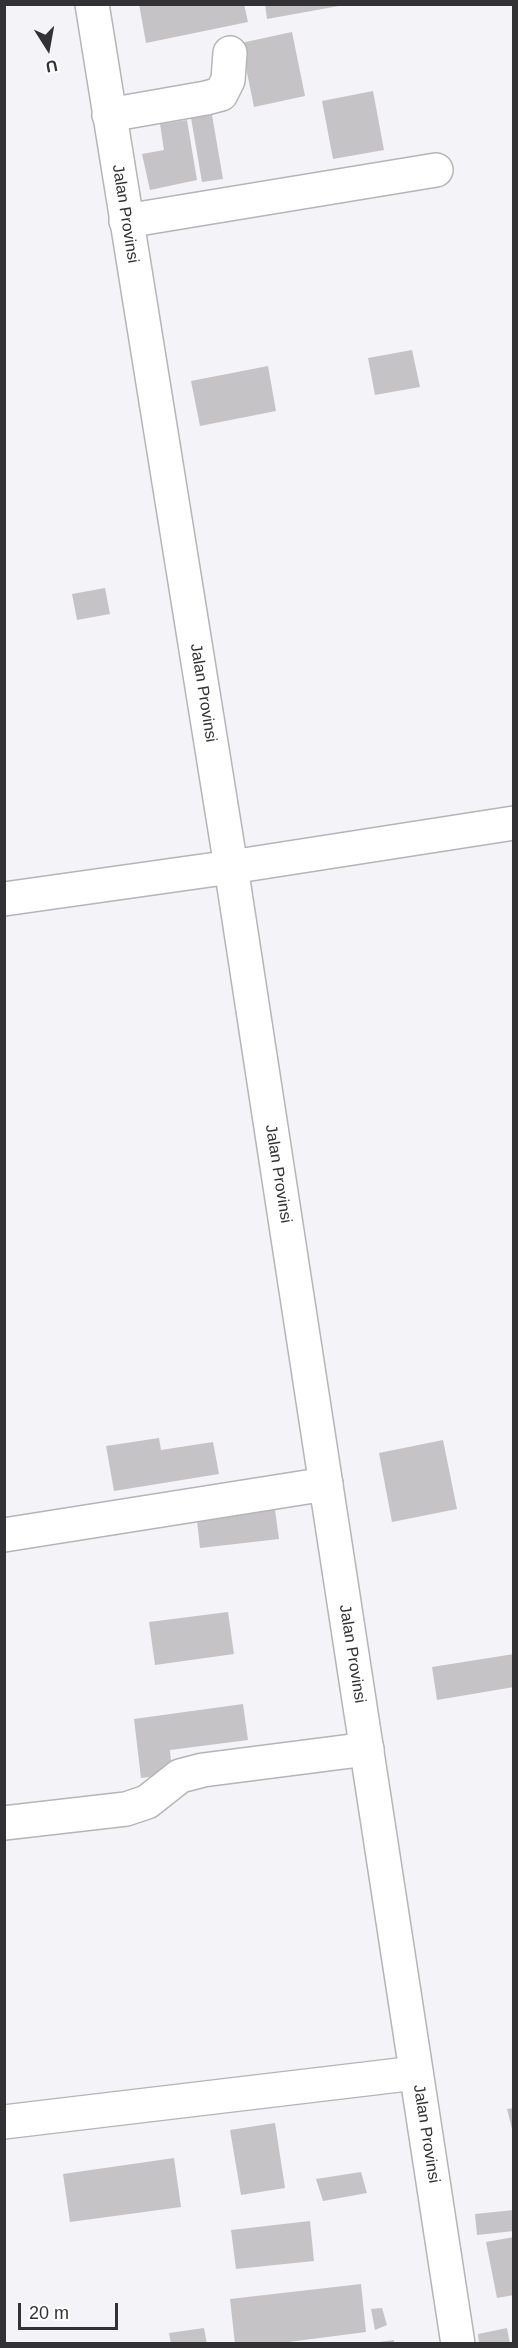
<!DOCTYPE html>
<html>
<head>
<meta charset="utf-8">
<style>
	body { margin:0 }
	#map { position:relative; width:518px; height:2348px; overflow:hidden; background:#f4f3f8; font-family:Helvetica,sans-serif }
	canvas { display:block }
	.frame { position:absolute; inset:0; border:6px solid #323234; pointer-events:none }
	.north { position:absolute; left:18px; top:18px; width:60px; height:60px; -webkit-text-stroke:4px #fff; paint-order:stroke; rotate:169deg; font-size:16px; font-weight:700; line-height:24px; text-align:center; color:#323234 }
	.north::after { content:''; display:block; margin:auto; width:21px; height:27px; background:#323234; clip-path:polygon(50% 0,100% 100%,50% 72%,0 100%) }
	.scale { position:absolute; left:18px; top:2303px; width:100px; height:27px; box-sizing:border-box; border:3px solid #323234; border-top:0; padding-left:8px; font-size:18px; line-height:21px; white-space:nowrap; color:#323234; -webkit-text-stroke:4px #fff; paint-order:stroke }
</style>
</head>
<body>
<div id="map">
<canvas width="518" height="2348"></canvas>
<div class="frame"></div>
<div class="north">U</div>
<div class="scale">20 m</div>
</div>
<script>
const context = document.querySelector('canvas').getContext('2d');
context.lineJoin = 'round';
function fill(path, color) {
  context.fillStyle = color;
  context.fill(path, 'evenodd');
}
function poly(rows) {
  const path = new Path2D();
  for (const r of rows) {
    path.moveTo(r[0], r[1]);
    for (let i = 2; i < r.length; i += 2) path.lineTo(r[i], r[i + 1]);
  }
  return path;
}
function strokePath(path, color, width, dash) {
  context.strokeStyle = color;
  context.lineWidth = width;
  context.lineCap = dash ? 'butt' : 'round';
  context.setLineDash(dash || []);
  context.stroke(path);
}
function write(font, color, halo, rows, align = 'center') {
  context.font = font + ' Helvetica,sans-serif';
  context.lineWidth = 4.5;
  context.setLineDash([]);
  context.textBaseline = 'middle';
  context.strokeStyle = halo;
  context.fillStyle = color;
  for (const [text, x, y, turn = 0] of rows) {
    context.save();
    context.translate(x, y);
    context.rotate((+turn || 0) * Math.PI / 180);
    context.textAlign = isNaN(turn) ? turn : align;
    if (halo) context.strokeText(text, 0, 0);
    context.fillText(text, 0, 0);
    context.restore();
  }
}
fill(poly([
	[139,4,244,4,248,22,146,43],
	[265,4,339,4,339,6,267,19],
	[292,32,305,96,254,107,241,43],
	[373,91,384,150,333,159,322,101],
	[212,115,223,179,202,182,191,118],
	[187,120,197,180,150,190,142,154,164,150,160,124],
	[412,350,420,387,375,395,368,358],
	[268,366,276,411,200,426,191,381],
	[105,588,110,614,77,620,72,594],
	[159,1438,161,1450,213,1442,219,1474,114,1491,106,1446],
	[443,1440,457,1509,392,1522,379,1453],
	[274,1502,279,1539,200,1548,196,1511],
	[228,1612,234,1654,155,1665,149,1622],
	[514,1654,514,1687,437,1700,432,1667],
	[243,1704,248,1740,170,1750,172,1774,141,1778,134,1719],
	[514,2108,514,2133,513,2133,507,2109],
	[275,2123,285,2188,241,2195,230,2130],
	[174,2158,181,2207,70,2222,63,2174],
	[361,2172,367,2193,323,2201,316,2179],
	[514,2210,514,2231,477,2235,475,2214],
	[310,2221,314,2261,236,2269,231,2230],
	[514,2237,514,2295,497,2298,486,2242],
	[361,2284,366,2332,273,2344,235,2344,230,2299],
	[382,2308,387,2325,375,2330,371,2309],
	[204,2328,207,2344,171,2344,169,2333],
	[507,2328,510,2344,479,2344,478,2334],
	[394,2340,394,2344,379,2344,379,2342]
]), '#c6c3c7');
const street = poly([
	[109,115,206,98,221,94,228,80,230,53],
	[126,221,436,170],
	[4,899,231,867,514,823],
	[4,1535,326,1484],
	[4,1823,126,1809,147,1802,180,1776,203,1770,367,1749],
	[4,2122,416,2073]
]);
const secondary = poly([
	[92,4,231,867,458,2344]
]);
strokePath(street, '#b5b5b9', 36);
strokePath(secondary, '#b5b5b9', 36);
strokePath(street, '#fff', 33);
strokePath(secondary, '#fff', 33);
write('16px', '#323234', '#fff', [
	["Jalan Provinsi",125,214,81],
	["Jalan Provinsi",203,693,81],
	["Jalan Provinsi",278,1174,81],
	["Jalan Provinsi",352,1654,81],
	["Jalan Provinsi",426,2134,81]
]);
</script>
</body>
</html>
